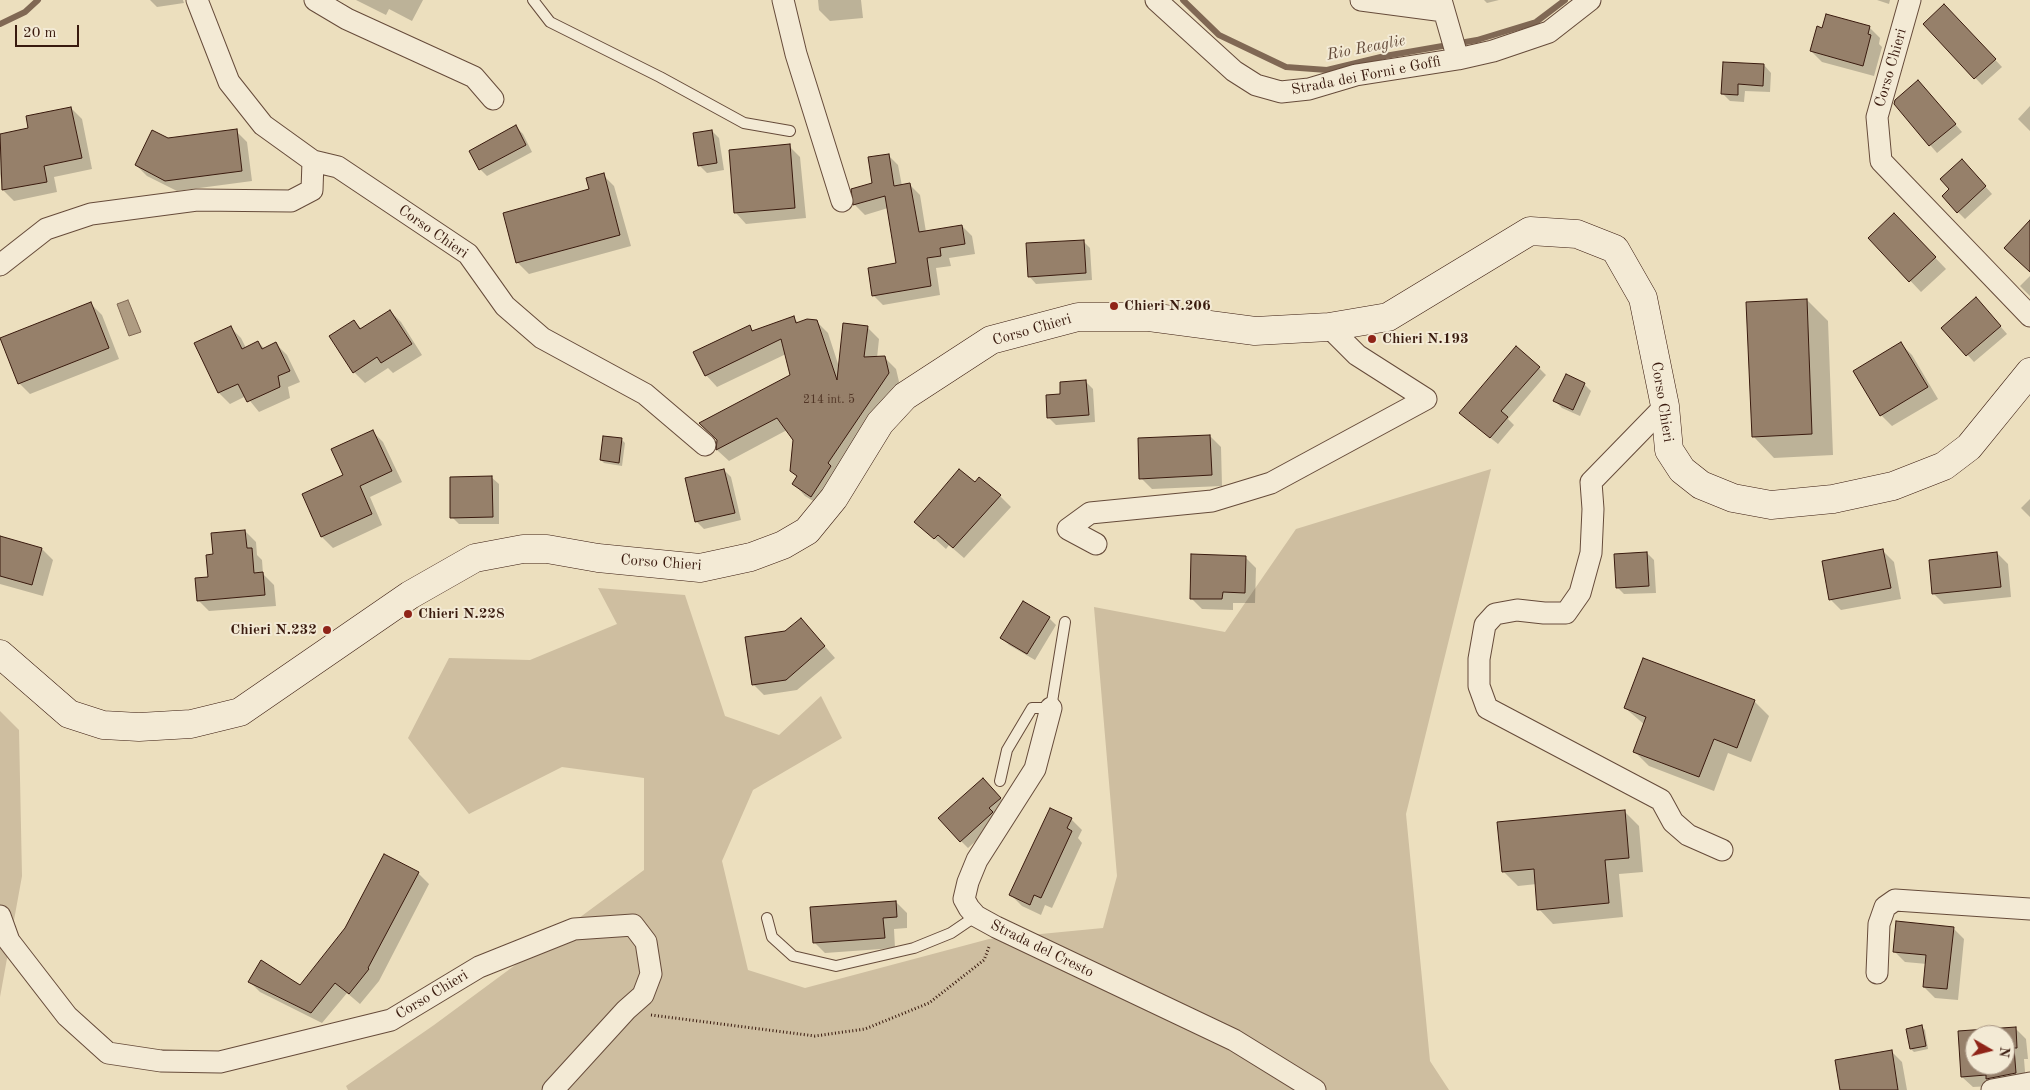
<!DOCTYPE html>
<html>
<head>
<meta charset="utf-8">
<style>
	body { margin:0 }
	#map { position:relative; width:2030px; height:1090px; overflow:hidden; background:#ecdfbe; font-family:"Old Standard TT",serif }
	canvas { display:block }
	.north { position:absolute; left:1965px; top:1025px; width:50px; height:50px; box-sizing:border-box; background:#f3ead5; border:1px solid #a99785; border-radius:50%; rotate:98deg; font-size:14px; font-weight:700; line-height:20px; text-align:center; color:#391a0e }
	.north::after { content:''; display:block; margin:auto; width:18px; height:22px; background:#8f2418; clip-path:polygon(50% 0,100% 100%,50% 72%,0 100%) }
	.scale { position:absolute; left:15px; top:25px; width:64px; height:22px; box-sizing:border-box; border:2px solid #391a0e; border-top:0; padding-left:6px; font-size:15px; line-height:18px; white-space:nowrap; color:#391a0e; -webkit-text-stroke:4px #f3ead5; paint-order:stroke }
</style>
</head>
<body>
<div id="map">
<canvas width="2030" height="1090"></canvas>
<div class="north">N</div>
<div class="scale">20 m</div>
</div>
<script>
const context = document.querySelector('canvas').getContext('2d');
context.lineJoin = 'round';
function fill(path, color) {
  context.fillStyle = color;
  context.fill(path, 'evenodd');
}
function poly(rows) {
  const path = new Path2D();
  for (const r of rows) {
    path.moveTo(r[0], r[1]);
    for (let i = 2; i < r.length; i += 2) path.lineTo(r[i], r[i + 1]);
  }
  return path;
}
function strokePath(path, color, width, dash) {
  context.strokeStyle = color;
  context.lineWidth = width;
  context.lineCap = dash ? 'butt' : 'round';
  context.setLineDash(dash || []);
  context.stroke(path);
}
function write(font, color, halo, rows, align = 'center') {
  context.font = font + ' "Old Standard TT",serif';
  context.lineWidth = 4;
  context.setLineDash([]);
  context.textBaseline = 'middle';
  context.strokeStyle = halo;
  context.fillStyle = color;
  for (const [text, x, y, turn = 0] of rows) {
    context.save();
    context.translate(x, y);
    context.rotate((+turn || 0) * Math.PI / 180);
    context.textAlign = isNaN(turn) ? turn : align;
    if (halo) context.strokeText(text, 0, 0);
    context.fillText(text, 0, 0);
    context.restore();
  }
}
fill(poly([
	[1491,469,1406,814,1430,1061,1449,1090,348,1090,346,1086,434,1025,644,870,644,778,562,767,469,814,408,738,449,658,530,660,617,624,598,588,685,595,725,716,779,735,821,696,842,738,753,790,722,861,748,970,805,988,989,939,1103,928,1117,876,1094,607,1225,632,1296,529],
	[0,711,19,730,22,876,0,997]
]), '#cebea0');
const water = poly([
	[128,300,141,332,129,336,117,304,128,300]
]);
fill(water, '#af9c82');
strokePath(water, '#806854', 1);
fill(poly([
	[150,0,183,0,184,3,157,7],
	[356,0,423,0,412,21,389,9,386,15],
	[818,0,861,0,863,18,830,21,819,10],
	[1484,0,1499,0,1487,3],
	[1877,0,1890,0,1889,4],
	[1952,14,2002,67,1982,85,1943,44],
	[1869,27,1880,38,1879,44,1882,47,1874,76,1822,62,1811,51,1823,29],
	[1764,65,1771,73,1770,92,1745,91,1744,102,1730,101,1723,94],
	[1925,89,1962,132,1937,153,1895,104],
	[2030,106,2030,131,2018,119],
	[71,108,82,119,92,169,54,177,57,192,14,201,3,190,0,174,0,135,30,129],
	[516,127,523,134,532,152,487,176,480,169],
	[236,131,247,142,252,181,177,191,147,176,136,165,168,140],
	[712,131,719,138,724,170,707,173,700,166],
	[789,146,800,157,806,218,746,224,736,213],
	[888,155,898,165,902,186,910,185,920,195,926,232,962,226,972,236,975,254,949,258,951,266,936,268,940,295,883,305,873,295,897,264,888,208,865,215,855,205,853,190,873,184],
	[1969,168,1992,194,1965,219,1958,212],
	[603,175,614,186,631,246,529,274,518,263,504,214,591,190],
	[1905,226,1946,269,1921,292,1870,238],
	[1083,241,1090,248,1092,280,1036,284,1029,276],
	[2030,276,2030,296,2020,286],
	[1807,300,1828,321,1833,455,1774,458,1753,436],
	[91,304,102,315,119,359,30,394,19,383],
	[1983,306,2007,334,1974,362,1943,328],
	[390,311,401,322,422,355,393,373,388,368,365,383,354,372,354,322,362,329],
	[793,318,799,323,816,321,828,333,839,367,867,327,879,339,877,358,884,357,896,369,900,386,823,507,805,496,794,484,798,477,791,470,794,440,787,430,729,461,717,450,718,440,792,375,786,354,717,387,706,375,749,327,754,331],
	[230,327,241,338,246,348,258,342,265,349,276,344,287,355,300,382,288,387,290,398,259,412,246,396,230,404,219,393,196,344],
	[1901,344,1912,355,1938,399,1892,426,1881,415],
	[1539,368,1546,375,1508,419,1514,425,1498,444,1468,420],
	[1085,381,1093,389,1095,422,1056,425,1049,418,1047,396,1062,395],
	[1584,384,1591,391,1580,416,1562,408,1555,401],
	[372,431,383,442,402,482,370,497,382,525,333,548,322,537,303,495,345,475],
	[1210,436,1221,447,1222,486,1152,489,1141,478],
	[604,437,622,440,625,443,622,466,604,463,601,460],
	[724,470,731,477,741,520,704,529,697,522,686,479],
	[491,477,499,484,499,524,459,524,452,517],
	[975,484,1000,496,1011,507,964,558,949,545,946,549,916,522],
	[2030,499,2030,517,2021,508],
	[245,531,256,542,257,555,262,560,263,574,274,585,276,606,209,611,198,600,209,578],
	[0,537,42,549,53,560,43,596,0,584],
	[1883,551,1894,562,1901,599,1841,610,1830,599],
	[1647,553,1654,560,1656,593,1624,594,1617,587],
	[1997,553,2008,564,2011,597,1944,604,1933,593],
	[1245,557,1256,568,1255,603,1233,603,1233,610,1202,609,1191,598],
	[1049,618,1056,625,1035,660,1009,645,1002,638],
	[801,619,835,658,797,690,764,695,753,684],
	[1754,701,1769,716,1751,762,1728,753,1714,791,1649,766,1635,752,1645,725,1625,708],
	[990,787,1007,805,998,821,968,848,961,841],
	[1624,811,1639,826,1643,872,1619,874,1623,917,1553,924,1539,909,1537,884,1518,886,1503,871],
	[1071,819,1082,830,1078,838,1082,843,1052,908,1045,905,1041,915,1022,906,1011,895],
	[418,873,429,884,379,981,360,1004,347,993,322,1023,260,992,249,981,300,987],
	[896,902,907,913,907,928,894,929,895,948,825,953,814,942],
	[1953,928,1964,939,1958,1000,1935,998,1924,987,1927,964,1905,962,1894,951],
	[1921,1026,1925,1030,1928,1049,1914,1052,1911,1049],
	[2015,1028,2026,1039,2028,1059,2024,1059,2026,1084,1973,1087,1962,1077,1959,1032],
	[1975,1035,2005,1035,2005,1065,1975,1065],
	[1891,1051,1902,1062,1907,1090,1841,1090]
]), '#0003');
strokePath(poly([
	[1183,0,1219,35,1286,67,1327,70,1385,56,1477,40,1536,22,1565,0],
	[0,24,25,12,38,0]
]), '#806854', 6);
const building = poly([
	[1944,4,1996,59,1974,79,1923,24,1944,4],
	[1826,14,1870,26,1868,34,1871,35,1863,66,1810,51,1817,26,1822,28,1826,14],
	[1723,62,1764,64,1763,86,1738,84,1738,95,1721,94,1723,62],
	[1918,80,1956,124,1929,146,1894,104,1895,100,1918,80],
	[71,107,82,158,44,166,47,182,2,190,0,134,28,128,26,116,71,107],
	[516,125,526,145,479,170,469,151,516,125],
	[237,129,242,171,165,181,135,165,152,130,168,138,237,129],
	[712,130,717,163,698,166,693,133,712,130],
	[790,144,795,208,734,213,729,150,790,144],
	[889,154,894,186,910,183,919,232,962,225,965,244,940,248,941,256,927,258,931,286,872,296,868,268,896,263,885,196,853,205,851,189,872,183,868,157,889,154],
	[1962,159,1986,186,1957,213,1942,196,1949,189,1940,179,1962,159],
	[604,173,620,235,516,263,503,213,589,189,586,178,604,173],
	[1894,213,1936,257,1909,282,1868,238,1894,213],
	[2030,220,2030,272,2004,248,2030,220],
	[1084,240,1086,273,1028,277,1026,243,1084,240],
	[1976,297,2001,326,1966,356,1941,328,1976,297],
	[1807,299,1812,434,1752,437,1746,302,1807,299],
	[91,302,109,348,18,384,0,338,91,302],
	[390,310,412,344,381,363,377,357,353,373,329,336,354,320,360,329,390,310],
	[794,316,796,323,807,319,817,320,837,380,843,323,868,326,864,357,885,356,889,373,828,463,831,466,811,497,792,484,797,476,790,471,793,440,777,418,716,450,717,440,699,423,790,375,781,339,705,376,693,352,750,325,752,331,794,316],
	[231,326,242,349,258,341,262,349,276,342,290,371,278,376,280,387,247,402,238,384,218,393,194,343,231,326],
	[1901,342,1928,387,1880,416,1853,371,1901,342],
	[1516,346,1540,367,1501,411,1508,417,1490,438,1459,413,1516,346],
	[1566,374,1585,383,1573,410,1553,401,1566,374],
	[1086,380,1089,415,1047,418,1046,395,1060,394,1060,382,1086,380],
	[373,430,392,471,360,486,372,514,321,537,302,494,343,475,331,449,373,430],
	[1210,435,1212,475,1139,479,1138,438,1210,435],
	[603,436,622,438,619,463,600,460,603,436],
	[724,469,735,513,695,522,685,478,724,469],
	[959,469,975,482,979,477,1001,495,953,548,938,535,934,539,914,522,959,469],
	[492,476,493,517,450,518,450,477,492,476],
	[245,530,247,548,252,548,254,573,263,572,265,595,197,601,195,578,208,577,206,555,213,554,211,533,245,530],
	[0,536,42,548,32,585,0,576,0,536],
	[1883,549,1891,588,1829,600,1822,561,1883,549],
	[1647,552,1649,586,1616,588,1614,554,1647,552],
	[1997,552,2001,587,1932,594,1929,560,1997,552],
	[1191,554,1246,556,1245,593,1223,592,1222,599,1190,599,1191,554],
	[1023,601,1050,617,1027,654,1000,638,1023,601],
	[801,618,825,646,786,680,752,685,745,637,785,631,801,618],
	[1643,658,1755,700,1737,748,1714,739,1699,777,1633,752,1646,717,1624,708,1643,658],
	[983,778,1001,798,989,808,993,812,991,814,960,842,938,818,983,778],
	[1050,808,1072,818,1067,828,1072,831,1041,898,1034,895,1030,905,1009,895,1050,808],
	[1625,810,1629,858,1605,860,1609,903,1537,910,1534,869,1502,872,1497,822,1625,810],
	[384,854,419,872,368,968,369,969,349,994,335,983,311,1013,248,982,261,960,300,985,345,928,384,854],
	[896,901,897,917,883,918,885,938,813,943,810,907,896,901],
	[1896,921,1954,927,1947,989,1923,987,1926,955,1893,952,1896,921],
	[1922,1025,1926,1046,1910,1049,1906,1029,1922,1025],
	[2016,1027,2017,1048,2014,1048,2016,1073,1986,1079,1986,1075,1961,1077,1958,1031,2016,1027],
	[1975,1035,2005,1035,2005,1065,1975,1065,1975,1035],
	[1892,1050,1898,1090,1840,1090,1835,1060,1892,1050]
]);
fill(building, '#96806a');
strokePath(building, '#391a0e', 1);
const lane = poly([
	[533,0,550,22,660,77,744,123,790,131],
	[1000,781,1007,750,1032,708,1051,708,1065,622],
	[767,918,772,937,793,956,836,966,914,948,951,933,976,916]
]);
const street = poly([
	[315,0,347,19,474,77,493,99],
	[783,0,796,54,842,201],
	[1156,0,1234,71,1256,85,1281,92,1309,89,1356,75,1458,59,1493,51,1549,32,1590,0],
	[1361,0,1444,11],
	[1441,0,1458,59],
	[1910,0,1877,117,1881,161,2030,316],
	[313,161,338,167,468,254,505,306,542,338,645,394,705,445],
	[0,265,46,229,91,214,197,200,291,201,312,190,313,161,263,125,229,82,197,0],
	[1665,406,1591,482,1593,509,1591,553,1580,593,1566,613,1544,613,1517,610,1495,614,1485,625,1479,659,1479,686,1487,708,1661,800,1673,822,1688,835,1722,850],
	[1096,544,1068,529,1090,513,1212,501,1271,483,1426,399,1357,355,1329,327],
	[1051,708,1035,769,977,860,968,882,964,899,969,908,976,916,996,927,1234,1040,1315,1090],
	[0,916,9,941,67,1016,108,1053,161,1061,220,1062,391,1020,479,967,574,929,633,925,646,942,651,974,643,995,626,1010,553,1090],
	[1877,973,1879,924,1885,907,1895,900,2030,909],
	[1992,1090,2030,1083]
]);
const secondary = poly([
	[0,654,69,714,103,725,139,727,191,724,240,712,410,595,475,558,523,549,547,549,598,558,700,568,751,557,783,545,807,531,834,498,880,423,905,396,991,340,1078,317,1149,317,1255,331,1329,327,1388,317,1530,231,1577,234,1615,249,1643,298,1665,406,1669,450,1682,470,1701,485,1733,498,1771,505,1833,499,1893,486,1944,466,1969,447,2030,372]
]);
strokePath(lane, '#664b3a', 12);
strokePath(street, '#664b3a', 23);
strokePath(secondary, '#391a0e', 29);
strokePath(poly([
	[651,1015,815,1036,865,1029,929,1003,984,960,989,947]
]), '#391a0e', 3, [1, 2.5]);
strokePath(lane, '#f3ead5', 10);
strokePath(street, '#f3ead5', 21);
strokePath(secondary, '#f3ead5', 28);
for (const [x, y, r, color] of [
	[1114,306,5,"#8f2418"],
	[1372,339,5,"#8f2418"],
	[408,614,5,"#8f2418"],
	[327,630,5,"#8f2418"]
]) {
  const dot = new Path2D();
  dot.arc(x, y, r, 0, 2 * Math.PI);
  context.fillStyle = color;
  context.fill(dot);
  strokePath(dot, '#f3ead5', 2);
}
write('12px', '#503425', null, [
	["214 int. 5",829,400]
]);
write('15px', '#391a0e', '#f3ead5', [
	["Corso Chieri",1891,68,-74],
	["Strada dei Forni e Goffi",1366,76,-11],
	["Corso Chieri",433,232,35],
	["Corso Chieri",1032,330,-16],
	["Corso Chieri",1662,402,81],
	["Corso Chieri",661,563,4],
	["Strada del Cresto",1042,949,26],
	["Corso Chieri",432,995,-31]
]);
write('bold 15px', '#391a0e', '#f3ead5', [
	["Chieri N.206",1124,306],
	["Chieri N.193",1382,339],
	["Chieri N.228",418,614],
	["Chieri N.232",317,630,"right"]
], 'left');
write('italic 16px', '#624837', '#f3ead5', [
	["Rio Reaglie",1366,48,-11]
]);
</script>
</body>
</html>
